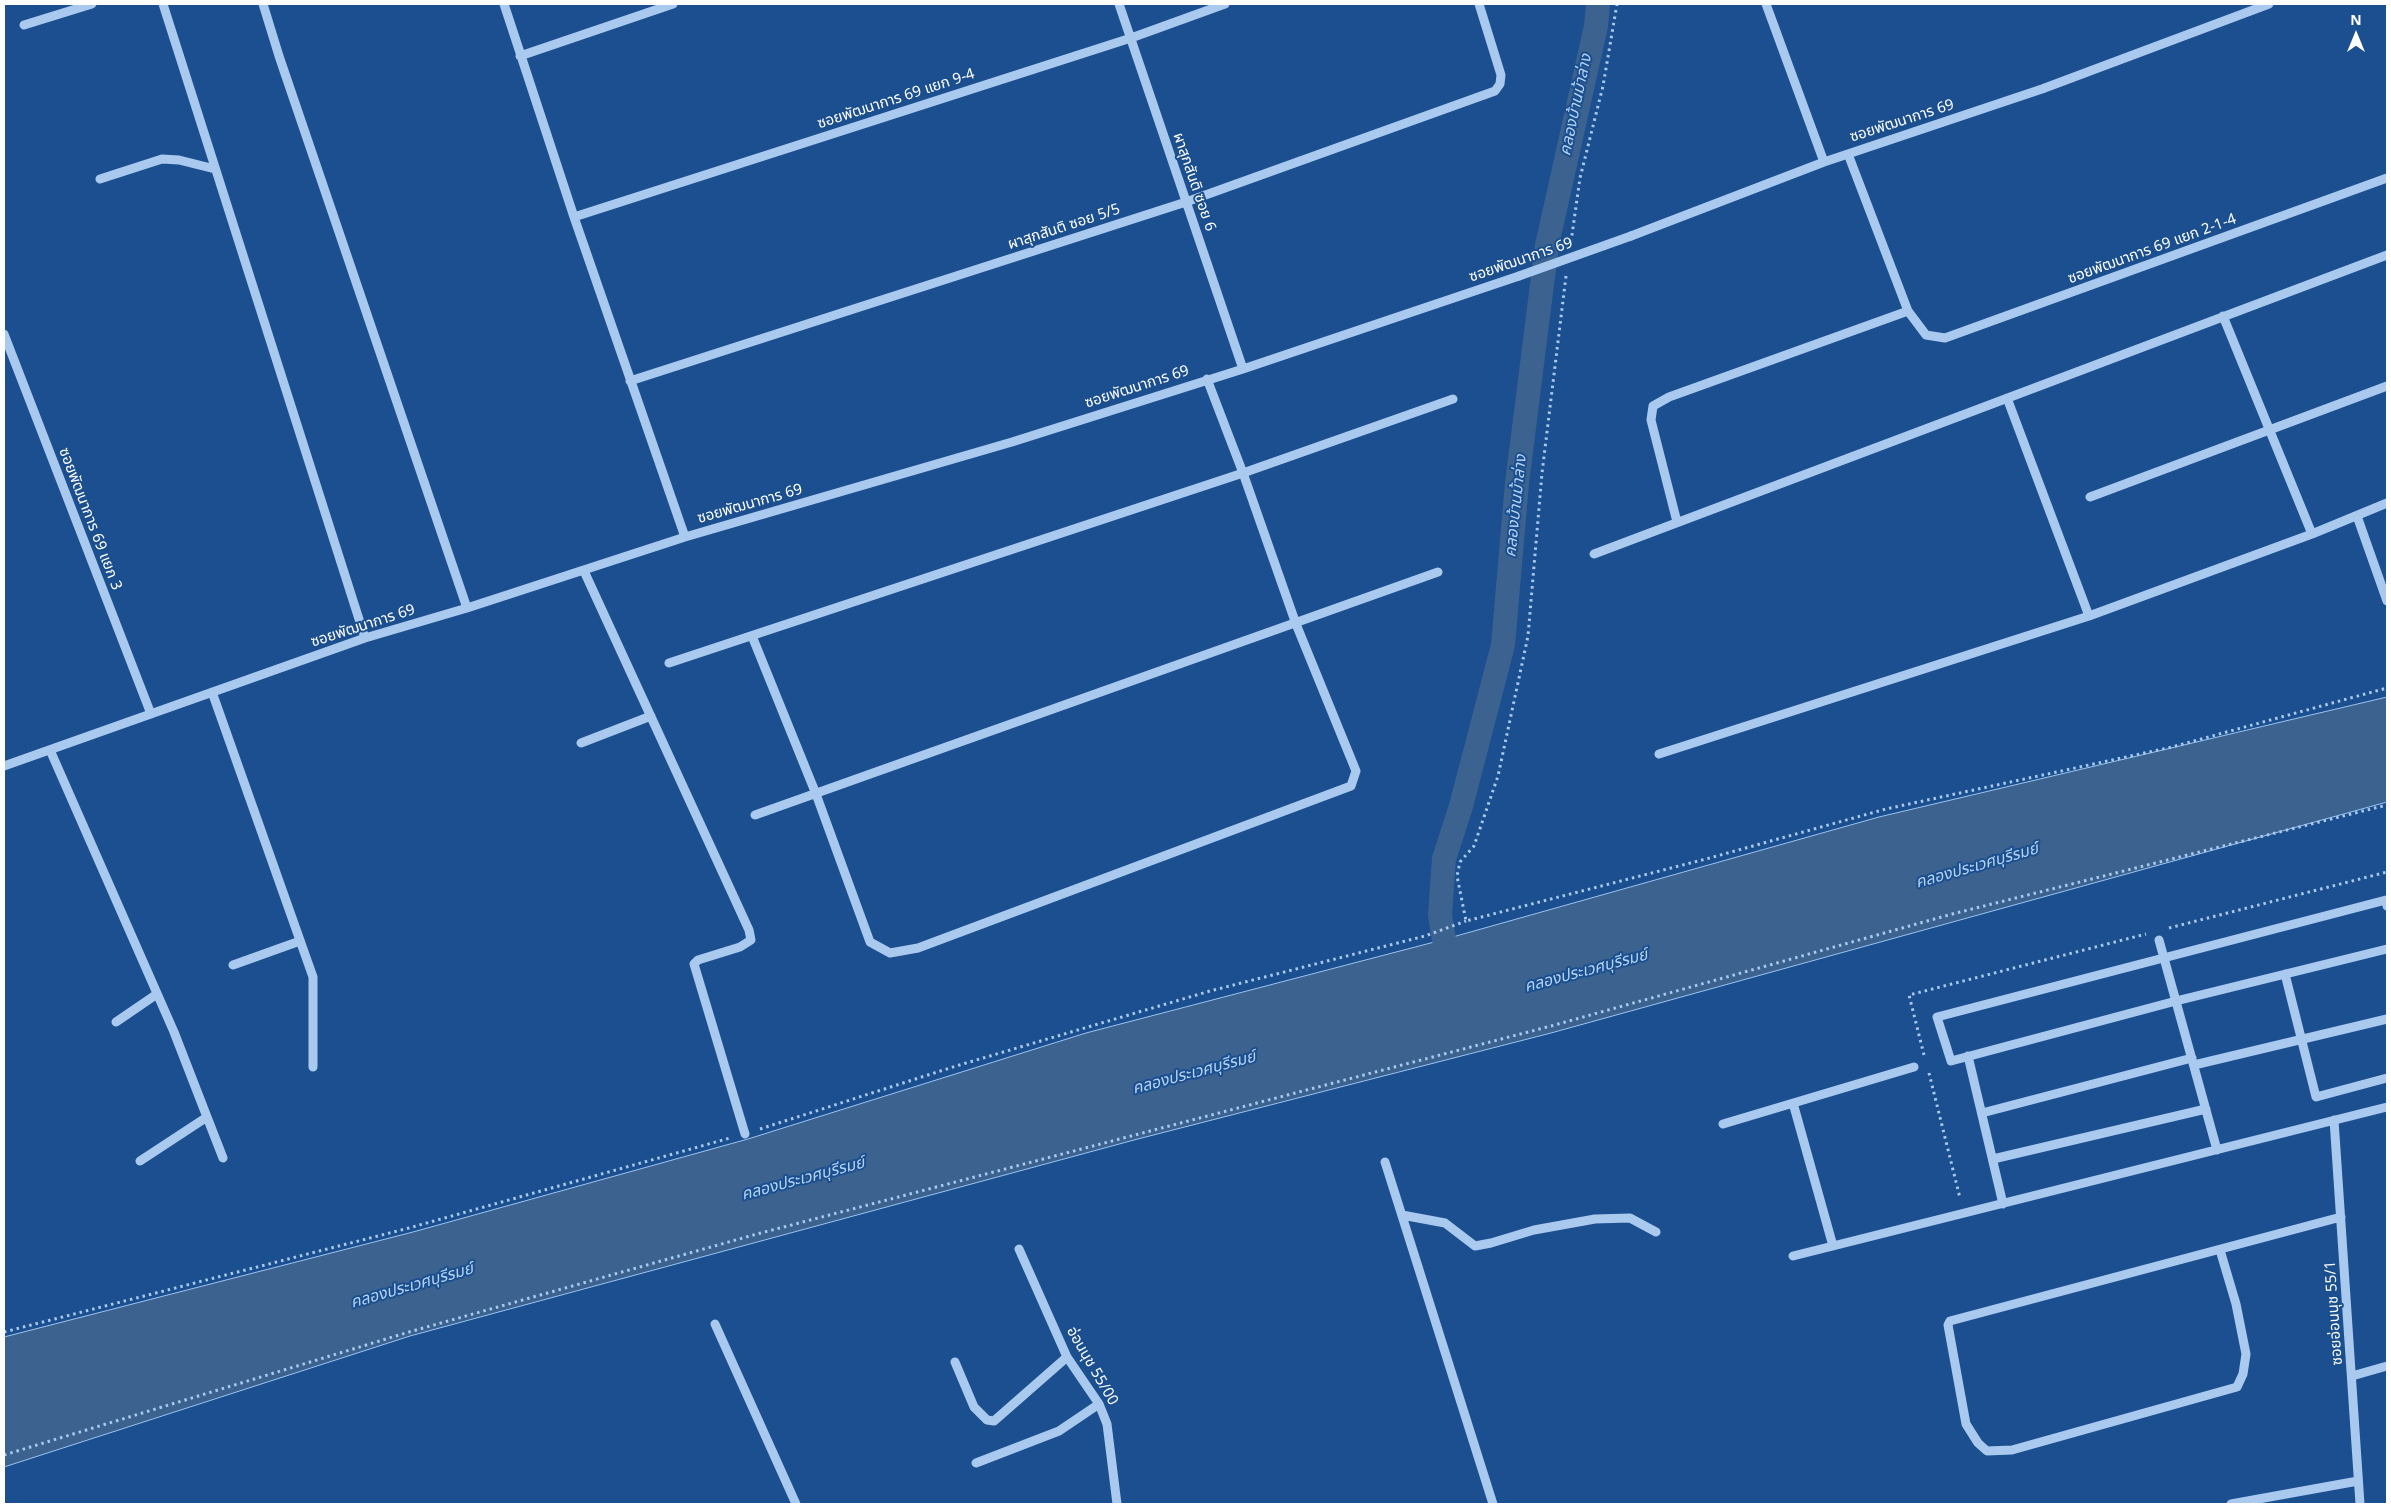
<!DOCTYPE html>
<html>
<head>
<meta charset="utf-8">
<style>
	body { margin:0 }
	#map { position:relative; width:2391px; height:1508px; overflow:hidden; background:#1b4f8f; font-family:"Noto Sans",sans-serif }
	canvas { display:block }
	.frame { position:absolute; inset:0; border:5px solid #fff; pointer-events:none }
	.north { position:absolute; left:2331px; top:10px; width:50px; height:50px; -webkit-text-stroke:4px #1b4f8f; paint-order:stroke; rotate:0deg; font-size:14px; font-weight:700; line-height:20px; text-align:center; color:#fff }
	.north::after { content:''; display:block; margin:auto; width:18px; height:22px; background:#fff; clip-path:polygon(50% 0,100% 100%,50% 72%,0 100%) }
</style>
</head>
<body>
<div id="map">
<canvas width="2391" height="1508"></canvas>
<div class="frame"></div>
<div class="north">N</div>
</div>
<script>
const context = document.querySelector('canvas').getContext('2d');
context.lineJoin = 'round';
function fill(path, color) {
  context.fillStyle = color;
  context.fill(path, 'evenodd');
}
function poly(rows) {
  const path = new Path2D();
  for (const r of rows) {
    path.moveTo(r[0], r[1]);
    for (let i = 2; i < r.length; i += 2) path.lineTo(r[i], r[i + 1]);
  }
  return path;
}
function strokePath(path, color, width, dash) {
  context.strokeStyle = color;
  context.lineWidth = width;
  context.lineCap = dash ? 'butt' : 'round';
  context.setLineDash(dash || []);
  context.stroke(path);
}
function write(font, color, halo, rows, align = 'center') {
  context.font = font + ' "Noto Sans","Noto Sans Thai",sans-serif';
  context.lineWidth = 4;
  context.setLineDash([]);
  context.textBaseline = 'middle';
  context.strokeStyle = halo;
  context.fillStyle = color;
  for (const [text, x, y, turn = 0] of rows) {
    context.save();
    context.translate(x, y);
    context.rotate((+turn || 0) * Math.PI / 180);
    context.textAlign = isNaN(turn) ? turn : align;
    if (halo) context.strokeText(text, 0, 0);
    context.fillText(text, 0, 0);
    context.restore();
  }
}
const water = poly([
	[2387,697,2387,802,1551,1033,1134,1140,410,1336,4,1467,4,1337,413,1232,748,1139,1086,1033,1442,940,1879,817,2387,697]
]);
fill(water, '#3c6290');
strokePath(water, '#9cc4f0', 1);
strokePath(poly([
	[1449,970,1440,915,1444,859,1461,806,1503,645,1517,483,1547,245,1596,26,1598,4]
]), '#3c6290', 24);
strokePath(poly([
	[1571,242,1580,178,1603,86,1617,4],
	[1566,276,1542,473,1528,636,1498,776,1474,846,1460,862,1457,876,1466,921,1706,859,1886,809,2172,747,2387,688],
	[2169,928,2387,872],
	[1924,1055,1909,995,2146,934],
	[1929,1073,1960,1198],
	[760,1129,956,1066,1210,991,1425,936,1466,921],
	[4,1332,409,1228,730,1138],
	[4,1455,409,1332,757,1234,1551,1026,1956,913,2387,805]
]), '#a9c9ee', 3, [2.5, 4]);
strokePath(poly([
	[163,4,365,638],
	[263,4,279,56,467,608],
	[504,4,574,217,685,537],
	[1119,4,1243,369],
	[1766,4,1824,162],
	[24,25,92,4],
	[520,56,673,4],
	[1848,154,1908,311,1926,335,1945,338,2387,178],
	[100,179,162,159,179,160,215,169],
	[574,217,1131,38,1225,4],
	[1631,236,1824,162,2042,89,2269,4],
	[2223,316,2312,534],
	[4,334,151,714],
	[630,381,1186,202,1495,91,1500,84,1501,75,1479,4],
	[2007,398,2089,616],
	[2090,497,2387,386],
	[2357,516,2387,601],
	[1677,522,1651,420,1653,406,1669,397,1908,311],
	[1594,554,2387,255],
	[584,571,749,930,751,940,740,947,698,960,694,964,745,1134],
	[752,636,816,794,870,942,890,953,918,948,1351,786,1356,771,1296,624,1243,473,1207,379],
	[669,663,1243,473,1453,399],
	[212,692,313,977,313,1067],
	[581,743,651,716],
	[50,750,174,1032,207,1117,140,1161],
	[1659,754,2089,616,2312,534,2387,503],
	[4,766,365,638,467,608,685,537,1012,442,1243,369,1519,276],
	[755,815,1438,572],
	[2387,906,2386,900,1937,1017,1951,1061,2176,1001,2387,949],
	[2159,940,2217,1150],
	[233,965,300,941],
	[2285,974,2316,1097,2387,1078],
	[116,1022,157,994],
	[1968,1056,2003,1204],
	[2194,1065,2387,1019],
	[1793,1103,1833,1246],
	[1982,1113,2192,1058],
	[207,1117,223,1158],
	[2334,1120,2360,1504],
	[1723,1124,1914,1067],
	[1993,1159,2206,1109],
	[1385,1162,1493,1504],
	[1402,1215,1445,1223,1475,1246,1491,1243,1534,1230,1595,1219,1630,1218,1656,1232],
	[1019,1249,1067,1357,1099,1404,1107,1424,1117,1504],
	[2220,1250,2236,1304,2246,1354,2243,1374,2237,1387,2012,1450,1987,1451,1978,1443,1966,1424,1948,1325,1950,1321,2341,1217],
	[1793,1256,2387,1107],
	[715,1324,796,1504],
	[955,1362,974,1407,987,1420,994,1421,1067,1357],
	[2352,1376,2387,1366],
	[976,1463,1059,1431,1099,1404],
	[2231,1504,2358,1481]
]), '#a9c9ee', 9);
strokePath(poly([
	[1519,276,1631,236]
]), '#a9c9ee', 9);
write('15px', '#fff', '#1b4f8f', [
	["ซอยพัฒนาการ 69 แยก 9-4",896,99,-18],
	["ซอยพัฒนาการ 69",1902,121,-18],
	["ผาสุกสันติ ซอย 6",1194,182,71],
	["ผาสุกสันติ ซอย 5/5",1064,227,-18],
	["ซอยพัฒนาการ 69 แยก 2-1-4",2152,249,-20],
	["ซอยพัฒนาการ 69",1521,260,-19],
	["ซอยพัฒนาการ 69",1137,387,-18],
	["ซอยพัฒนาการ 69",750,504,-16],
	["ซอยพัฒนาการ 69 แยก 3",90,519,69],
	["ซอยพัฒนาการ 69",363,626,-18],
	["ซอยอ่อนนุช 55/1",2334,1313,-94],
	["อ่อนนุช 55/00",1092,1366,60]
]);
write('italic 16px', '#b5d3f5', '#1b4f8f', [
	["คลองบ้านม้าล่าง",1576,105,-78],
	["คลองบ้านม้าล่าง",1516,506,-84],
	["คลองประเวศบุรีรมย์",1977,866,-16],
	["คลองประเวศบุรีรมย์",1586,971,-15],
	["คลองประเวศบุรีรมย์",1194,1073,-15],
	["คลองประเวศบุรีรมย์",803,1179,-15],
	["คลองประเวศบุรีรมย์",412,1286,-16]
]);
</script>
</body>
</html>
